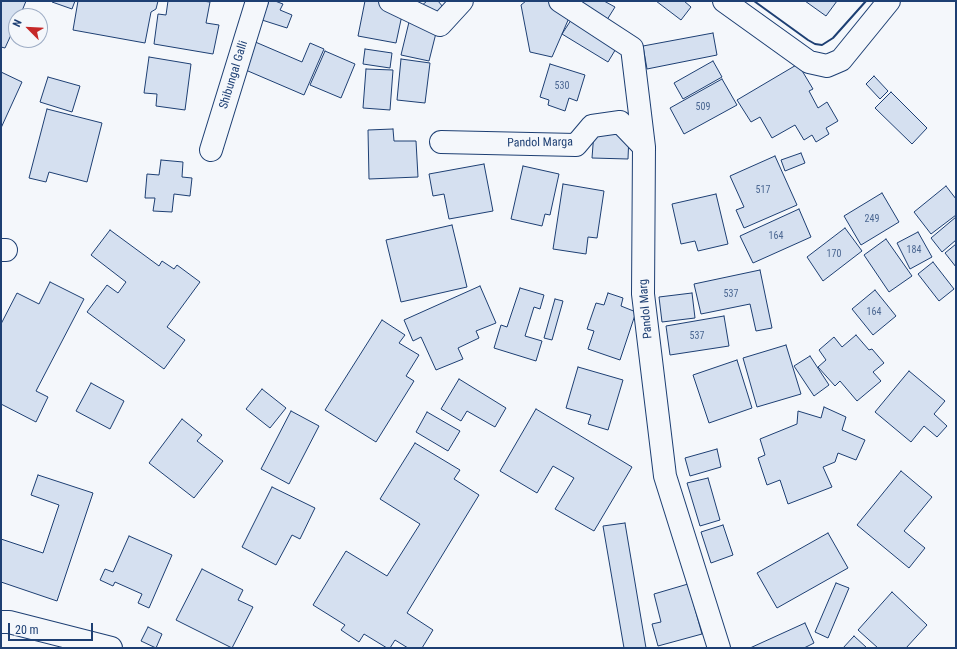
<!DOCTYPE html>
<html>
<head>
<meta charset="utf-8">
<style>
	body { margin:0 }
	#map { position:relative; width:957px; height:649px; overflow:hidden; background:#f4f7fb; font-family:"Roboto Condensed",sans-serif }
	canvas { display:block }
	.frame { position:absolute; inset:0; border:2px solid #1d3f73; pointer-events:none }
	.north { position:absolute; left:8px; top:8px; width:40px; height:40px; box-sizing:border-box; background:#f4f7fb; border:1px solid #9eadc5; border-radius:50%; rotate:294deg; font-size:11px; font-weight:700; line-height:16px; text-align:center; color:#1d3f73 }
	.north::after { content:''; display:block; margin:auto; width:14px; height:18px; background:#c62828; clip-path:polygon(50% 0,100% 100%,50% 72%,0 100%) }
	.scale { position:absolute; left:8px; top:623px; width:85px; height:18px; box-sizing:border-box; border:2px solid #1d3f73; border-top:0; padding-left:5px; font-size:12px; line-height:14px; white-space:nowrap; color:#1d3f73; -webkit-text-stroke:3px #f4f7fb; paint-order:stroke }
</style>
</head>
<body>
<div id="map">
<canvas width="957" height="649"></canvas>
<div class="frame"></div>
<div class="north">N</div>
<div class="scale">20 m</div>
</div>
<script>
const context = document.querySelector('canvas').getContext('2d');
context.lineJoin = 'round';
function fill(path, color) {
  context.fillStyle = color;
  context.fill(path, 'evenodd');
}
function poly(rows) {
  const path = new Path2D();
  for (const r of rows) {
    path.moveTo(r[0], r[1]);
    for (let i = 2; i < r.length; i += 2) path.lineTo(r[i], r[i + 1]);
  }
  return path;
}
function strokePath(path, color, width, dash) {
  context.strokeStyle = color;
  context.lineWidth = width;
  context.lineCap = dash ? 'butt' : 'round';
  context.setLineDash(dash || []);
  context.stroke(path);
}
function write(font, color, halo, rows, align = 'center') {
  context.font = font + ' "Roboto Condensed",sans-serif';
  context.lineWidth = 3;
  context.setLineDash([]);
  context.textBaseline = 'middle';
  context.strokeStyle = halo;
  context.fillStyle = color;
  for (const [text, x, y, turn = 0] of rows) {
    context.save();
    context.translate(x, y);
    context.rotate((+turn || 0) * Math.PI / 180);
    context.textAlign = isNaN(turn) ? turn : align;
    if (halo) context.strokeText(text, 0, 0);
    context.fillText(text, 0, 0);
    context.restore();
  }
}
const building = poly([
	[1,1,26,1,20,16,16,16,16,24,5,48,1,47,1,1],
	[52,1,75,1,72,9,52,2,52,1],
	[78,1,158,1,156,9,151,12,145,43,73,30,78,1],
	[168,1,202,1,210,2,206,23,219,25,213,54,154,44,158,14,166,15,168,1],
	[269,1,275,1,283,4,280,10,292,15,287,28,262,20,269,1],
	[365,1,387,1,385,11,402,15,396,43,358,36,365,1],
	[427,1,438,1,443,7,430,19,420,7,427,1],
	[526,1,553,1,572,11,552,57,530,52,521,5,526,1],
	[581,1,604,1,615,7,605,23,577,6,581,1],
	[656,1,684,1,691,7,681,20,656,1],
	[805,1,837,1,826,16,805,1],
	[575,14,620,42,608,62,562,34,575,14],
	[410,18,438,25,429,61,401,55,410,18],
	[713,33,717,55,647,69,643,46,713,33],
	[253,41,302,62,310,43,324,49,304,95,241,68,253,41],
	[365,49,392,53,390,68,363,64,365,49],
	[325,51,355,64,341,98,310,85,325,51],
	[149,57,191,64,185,110,156,106,157,94,144,93,149,57],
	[401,59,430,63,425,103,397,100,401,59],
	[713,61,722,77,683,99,674,83,713,61],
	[550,64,585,75,577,101,569,98,565,111,548,105,549,100,540,97,550,64],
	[798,64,813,89,809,91,818,108,827,102,838,121,826,128,829,134,816,142,812,135,804,140,795,125,772,138,760,117,751,122,737,100,798,64],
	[366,69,393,70,390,110,363,108,366,69],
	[1,72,22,82,1,128,1,72],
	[874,76,888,91,880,99,866,84,874,76],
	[48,77,80,86,72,112,40,102,48,77],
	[722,79,737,105,684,134,670,108,722,79],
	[891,92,927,128,912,144,875,108,891,92],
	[47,109,102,123,87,182,49,172,46,182,29,178,47,109],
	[393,129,394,141,416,141,418,177,369,179,368,130,393,129],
	[594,132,629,134,628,159,592,158,594,132],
	[801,153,805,163,785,171,781,160,801,153],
	[775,156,797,205,744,228,736,210,744,207,730,176,775,156],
	[161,160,183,162,182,177,192,178,190,196,174,194,172,212,153,211,155,198,145,198,147,174,159,175,161,160],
	[484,164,493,211,449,219,444,194,433,196,429,174,484,164],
	[523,166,559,174,550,215,545,214,542,226,511,219,523,166],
	[563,184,604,191,597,238,588,237,586,254,553,249,563,184],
	[946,186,956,199,956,215,931,234,914,212,946,186],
	[882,193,899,222,861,245,844,216,882,193],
	[716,194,728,244,698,251,695,241,681,244,672,204,716,194],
	[799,209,811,237,753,263,740,236,799,209],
	[956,217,956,240,942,252,931,238,956,217],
	[452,225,467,287,401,302,386,240,452,225],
	[845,228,862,251,823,281,807,257,845,228],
	[110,230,159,266,162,261,174,269,177,265,200,282,167,327,185,340,164,369,87,312,107,285,118,293,126,282,91,255,110,230],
	[918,232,932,257,910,269,897,243,918,232],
	[886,239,912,276,889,292,864,255,886,239],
	[956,244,956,267,945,253,956,244],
	[933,262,954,289,939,301,918,274,933,262],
	[760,270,772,328,756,331,750,304,701,314,694,284,760,270],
	[50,282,84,299,36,391,48,397,36,422,1,404,1,324,17,293,39,304,50,282],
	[480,286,496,323,476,331,479,338,458,348,463,359,436,370,421,337,413,341,404,320,480,286],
	[520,288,544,295,540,309,534,307,525,336,542,341,536,361,494,348,501,325,507,327,520,288],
	[875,290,896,316,873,335,852,309,875,290],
	[608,293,623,298,621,306,636,312,620,360,588,349,594,331,587,329,596,303,604,305,608,293],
	[692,293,695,318,662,322,659,297,692,293],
	[555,299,563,301,552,340,544,338,555,299],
	[724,316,729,346,670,355,666,326,724,316],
	[382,320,405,335,399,343,419,355,406,376,414,381,376,442,325,410,382,320],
	[856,335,869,350,872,349,884,363,873,372,881,381,857,401,840,381,835,386,818,367,826,360,819,350,834,337,842,347,856,335],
	[786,345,801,394,757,407,743,358,786,345],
	[810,356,829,385,814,396,794,366,810,356],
	[737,360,752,408,709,423,693,375,737,360],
	[578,367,623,380,608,430,588,424,591,415,566,408,578,367],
	[909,371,945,401,934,414,947,426,937,437,924,426,911,442,875,412,909,371],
	[459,379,506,408,495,427,467,411,461,421,441,409,459,379],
	[91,383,124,401,110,429,76,411,91,383],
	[262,389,286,408,270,428,246,409,262,389],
	[824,407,846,417,842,430,865,440,856,460,838,453,835,462,823,467,832,487,788,504,780,480,767,485,758,458,765,455,760,439,797,424,798,411,821,418,824,407],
	[536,409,632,467,594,531,555,509,574,478,553,466,537,493,500,471,536,409],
	[291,411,319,426,289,484,261,469,291,411],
	[427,412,460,431,448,451,416,432,427,412],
	[182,419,202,435,197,441,223,461,194,498,149,463,182,419],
	[415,443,460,470,454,479,479,495,407,613,433,630,422,648,408,648,395,640,390,648,387,648,364,634,359,642,341,630,345,625,313,605,346,551,387,576,420,524,380,499,415,443],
	[717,449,721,467,690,476,685,458,717,449],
	[901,471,932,497,904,531,925,548,909,568,857,525,901,471],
	[38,475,93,493,57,601,1,582,1,539,43,553,59,505,31,495,38,475],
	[708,478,720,520,700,526,687,483,708,478],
	[272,487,315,508,300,539,292,535,276,565,242,547,272,487],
	[625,523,646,648,624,648,603,526,625,523],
	[723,525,733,555,711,563,701,532,723,525],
	[828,533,848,568,777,608,757,573,828,533],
	[129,536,172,555,149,608,138,603,142,594,115,582,113,586,100,580,105,569,113,572,129,536],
	[202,569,243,590,238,600,253,607,232,648,176,620,202,569],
	[836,583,849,588,828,638,815,632,836,583],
	[688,584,702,634,658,646,652,624,661,622,654,594,688,584],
	[892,592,927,625,906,648,878,648,858,630,892,592],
	[805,623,814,643,804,648,750,648,805,623],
	[148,627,162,634,156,648,141,641,148,627],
	[854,636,867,648,843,648,854,636]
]);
fill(building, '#d5e0f0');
strokePath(building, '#1d3f73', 1);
const minor = poly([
	[390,1,440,25,462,1],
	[560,1,632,48,644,147,643,294,665,476,719,648],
	[724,1,809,62,827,66,841,60,889,1],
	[441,142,576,145,592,126,620,122,644,147],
	[211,150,257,1],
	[1,250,6,250],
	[1,622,9,622,111,648]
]);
strokePath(minor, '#1d3f73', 24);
strokePath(minor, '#f4f7fb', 22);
strokePath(poly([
	[754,1,808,40,815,44,822,45,833,38,866,1]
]), '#1d3f73', 2);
write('10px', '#4b6792', null, [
	["530",562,86],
	["509",703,107],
	["517",763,190],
	["249",872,219],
	["164",776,236],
	["184",914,250],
	["170",834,254],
	["537",731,294],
	["164",874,312],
	["537",697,336]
]);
write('12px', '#1d3f73', '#f4f7fb', [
	["Shibungal Galli",234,75,-73],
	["Pandol Marga",540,143,-1],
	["Pandol Marg",646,309,-95]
]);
</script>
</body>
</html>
